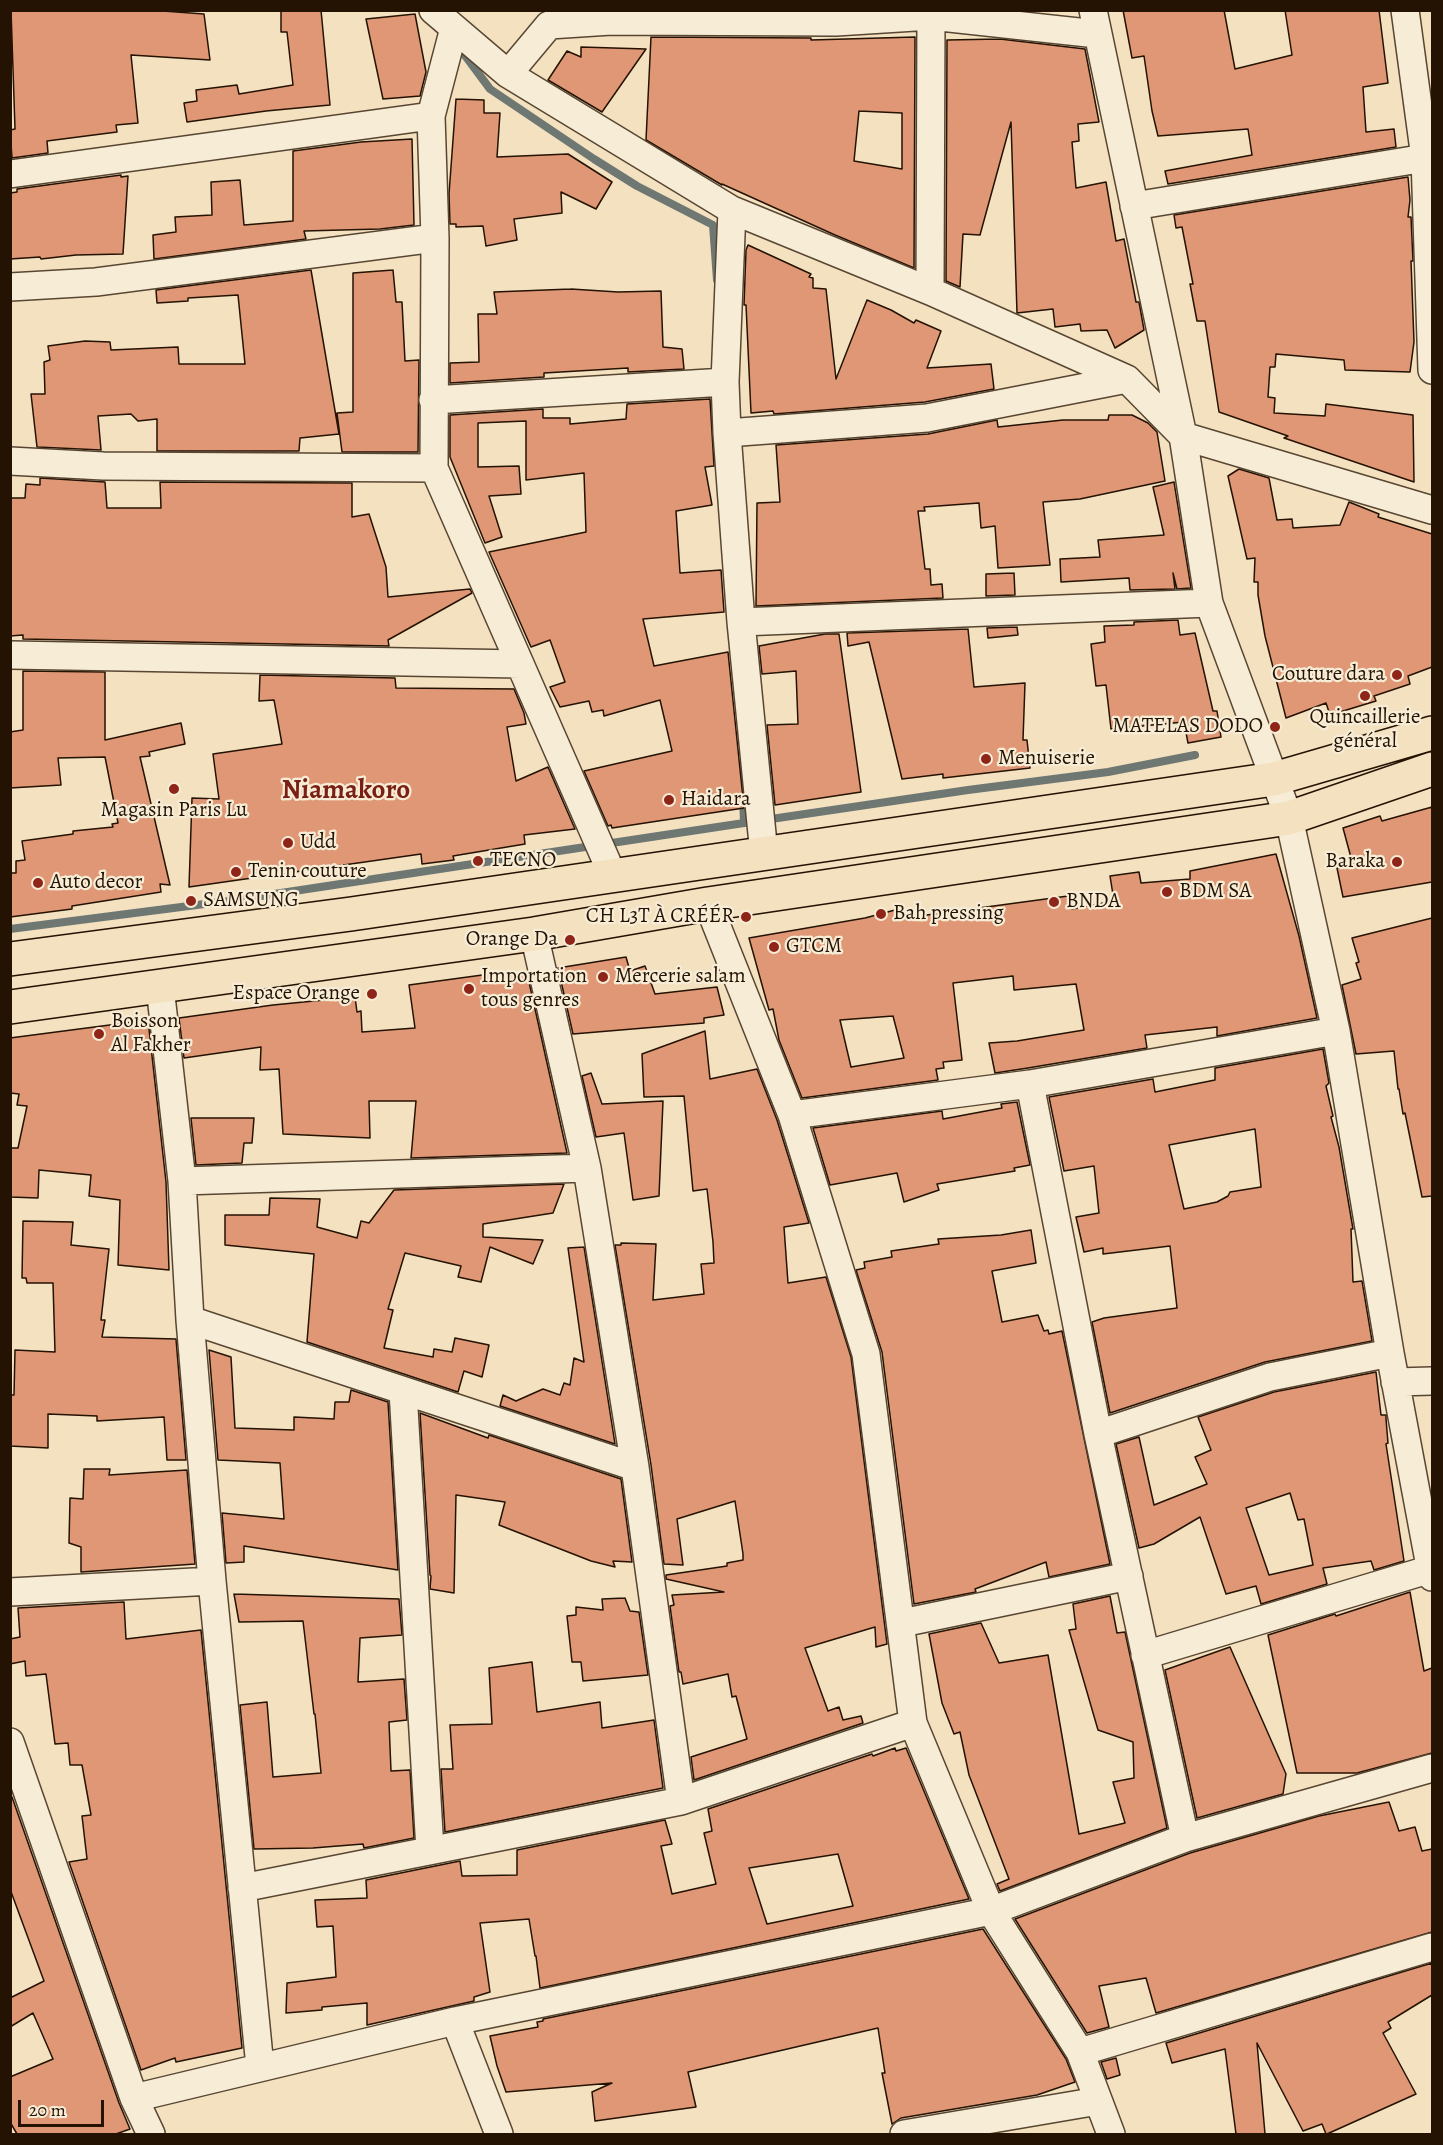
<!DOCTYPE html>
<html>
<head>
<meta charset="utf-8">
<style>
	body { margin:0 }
	#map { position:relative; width:1443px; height:2145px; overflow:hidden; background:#f3e1c0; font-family:Alegreya,serif }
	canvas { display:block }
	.frame { position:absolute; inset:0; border:12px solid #241202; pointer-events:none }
	.scale { position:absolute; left:18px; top:2100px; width:86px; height:27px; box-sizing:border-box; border:3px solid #241202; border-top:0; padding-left:8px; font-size:18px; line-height:21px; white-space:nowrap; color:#241202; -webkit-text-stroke:4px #f7ecd6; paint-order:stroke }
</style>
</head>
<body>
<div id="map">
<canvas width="1443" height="2145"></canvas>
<div class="frame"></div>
<div class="scale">20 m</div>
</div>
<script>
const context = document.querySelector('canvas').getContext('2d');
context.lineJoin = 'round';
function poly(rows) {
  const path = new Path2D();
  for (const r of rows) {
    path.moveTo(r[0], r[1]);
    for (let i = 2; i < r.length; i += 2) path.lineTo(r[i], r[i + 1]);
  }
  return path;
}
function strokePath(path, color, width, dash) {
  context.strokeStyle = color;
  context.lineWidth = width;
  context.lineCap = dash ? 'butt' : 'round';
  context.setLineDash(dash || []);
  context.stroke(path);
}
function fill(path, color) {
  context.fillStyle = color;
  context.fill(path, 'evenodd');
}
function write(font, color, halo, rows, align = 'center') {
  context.font = font + ' Alegreya,serif';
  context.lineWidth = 4.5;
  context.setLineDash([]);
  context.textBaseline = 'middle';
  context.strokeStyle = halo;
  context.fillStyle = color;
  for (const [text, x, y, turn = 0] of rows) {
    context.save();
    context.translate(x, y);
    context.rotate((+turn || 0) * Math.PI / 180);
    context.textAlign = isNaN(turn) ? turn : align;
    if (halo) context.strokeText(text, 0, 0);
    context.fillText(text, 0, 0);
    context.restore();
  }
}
strokePath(poly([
	[458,46,490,89,594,159,637,186,713,225,717,280],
	[742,766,744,823,968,790,1108,772,1195,755],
	[10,929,228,901,744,823]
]), '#6e7772', 8);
const building = poly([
	[11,10,149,10,204,14,210,60,131,55,138,123,116,125,117,132,47,141,48,153,12,158,10,130,15,129,11,10],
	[281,10,321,10,330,105,266,111,187,122,184,103,197,101,196,90,237,85,239,94,293,85,287,32,281,32,281,10],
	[1123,10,1224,10,1235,69,1292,55,1285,10,1379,10,1388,83,1363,87,1366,132,1394,129,1396,147,1168,184,1165,171,1252,155,1248,129,1158,136,1152,111,1144,56,1132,58,1123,10],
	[415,14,426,72,420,96,383,99,366,19,415,14],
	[651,37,811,38,811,40,915,37,914,268,835,235,722,184,722,185,646,140,651,37],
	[859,111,902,113,902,169,854,161,859,111],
	[1000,39,1085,49,1099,122,1078,124,1079,141,1072,142,1076,188,1106,182,1116,241,1124,239,1136,302,1139,302,1144,330,1115,348,1107,330,1081,331,1080,324,1055,327,1053,309,1017,313,1011,122,980,235,963,234,960,287,946,281,947,40,1000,39],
	[581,47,646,49,602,112,548,80,567,51,581,57,581,47],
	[456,99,484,100,484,113,500,113,497,157,568,154,612,182,596,209,561,192,562,213,514,219,517,240,486,246,483,226,456,227,456,224,450,224,449,194,456,99],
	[412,139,414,225,380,229,304,231,306,239,154,259,153,235,176,232,175,217,212,215,211,182,240,180,244,225,293,221,293,151,361,142,412,139],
	[121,175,121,177,128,176,123,254,76,255,41,259,40,257,10,259,10,193,17,192,17,189,121,175],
	[1408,177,1410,200,1408,217,1411,217,1413,261,1411,261,1414,342,1410,372,1345,370,1344,360,1276,354,1275,367,1270,367,1268,397,1275,398,1274,413,1325,416,1326,404,1413,415,1414,482,1284,438,1288,436,1219,412,1205,321,1197,321,1190,284,1193,284,1182,227,1176,228,1174,215,1408,177],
	[748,245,811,274,809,277,813,278,813,288,826,289,836,379,867,300,891,310,914,323,916,320,941,331,927,368,991,364,994,389,925,402,774,414,773,411,751,413,746,305,744,305,746,250,748,245],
	[311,270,339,434,300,438,299,451,157,451,157,419,138,421,131,414,98,416,101,450,37,447,31,394,45,394,44,362,50,360,48,346,85,341,110,342,111,350,178,347,179,364,245,364,238,295,188,298,188,301,157,303,156,290,311,270],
	[393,270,396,302,402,302,405,361,419,360,418,452,342,452,337,413,353,412,353,273,393,270],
	[571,289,618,292,661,291,663,347,682,349,684,369,628,372,628,368,544,373,544,377,450,383,450,363,479,362,478,314,497,314,494,292,571,289],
	[710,399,714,466,705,467,712,505,676,511,680,573,721,570,724,612,643,619,654,666,728,652,744,808,612,828,611,825,608,826,584,771,672,751,660,700,604,716,603,710,592,712,589,701,560,707,550,687,565,682,550,640,531,647,489,552,586,532,584,473,526,480,526,421,478,423,478,467,519,466,521,494,489,496,502,537,485,543,450,457,450,415,543,409,543,418,570,418,570,424,626,419,627,404,710,399],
	[1109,415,1132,415,1148,423,1157,432,1165,481,1080,499,1043,502,1050,565,998,568,995,526,981,528,979,503,924,507,925,511,918,511,925,569,930,569,931,585,942,584,943,598,756,606,757,503,780,502,776,445,928,434,997,420,998,427,1063,420,1108,420,1109,415],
	[1239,469,1269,478,1277,520,1292,519,1293,528,1340,525,1349,502,1379,514,1378,517,1432,534,1432,667,1408,676,1410,684,1374,696,1376,701,1330,715,1326,703,1286,718,1265,636,1258,595,1258,582,1254,582,1255,558,1247,559,1228,476,1239,469],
	[40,478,105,482,107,508,161,508,160,482,352,483,352,517,369,514,386,567,388,597,470,589,472,593,388,640,389,646,23,639,23,635,10,636,10,498,25,498,26,484,40,485,40,478],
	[1174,482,1191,588,1177,589,1173,573,1175,589,1130,590,1129,578,1061,582,1060,559,1100,557,1098,540,1164,535,1153,487,1174,482],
	[1014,573,1015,595,986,596,986,574,1014,573],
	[1178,620,1180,635,1195,633,1213,711,1217,711,1221,737,1188,743,1184,722,1111,729,1106,685,1096,686,1091,644,1105,642,1104,626,1134,625,1134,622,1178,620],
	[1017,627,1018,635,988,638,987,628,1017,627],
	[968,629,974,687,1025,683,1023,740,1027,740,1030,768,943,778,943,774,902,779,869,642,848,646,847,633,968,629],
	[825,634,839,634,861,792,775,805,767,725,798,724,796,671,762,674,759,646,825,634],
	[23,671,105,672,105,740,181,723,185,744,149,752,150,756,140,757,170,885,160,884,161,892,72,906,72,909,10,917,10,873,16,873,16,861,25,860,22,841,73,834,73,831,113,827,112,824,118,823,105,757,58,758,61,785,10,788,10,732,23,730,23,671],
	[260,675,395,678,396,688,514,689,524,713,526,724,507,727,516,781,548,767,575,829,524,835,525,844,453,856,454,860,422,864,421,854,189,887,192,798,219,799,213,754,282,744,274,700,259,701,260,675],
	[1432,807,1432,882,1343,897,1337,868,1353,865,1343,828,1380,816,1382,821,1432,807],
	[1276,854,1299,936,1317,1018,1217,1036,1217,1027,1145,1035,1147,1048,1028,1068,995,1073,989,1043,1017,1041,1084,1030,1076,984,1014,990,1013,976,953,983,962,1060,943,1062,944,1068,936,1069,938,1080,802,1098,779,1040,773,1009,769,1010,749,938,865,918,895,910,897,919,1068,896,1072,909,1114,901,1110,876,1139,872,1141,883,1190,879,1190,871,1276,854],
	[893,1016,904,1058,851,1067,840,1020,893,1016],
	[1432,918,1432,1196,1422,1197,1405,1113,1403,1114,1399,1089,1398,1089,1394,1051,1356,1054,1342,985,1361,979,1356,963,1359,962,1352,938,1432,918],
	[626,957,630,971,645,966,655,994,717,987,724,1015,704,1018,704,1023,573,1034,558,968,626,957],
	[497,973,498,977,527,973,567,1153,411,1158,416,1101,369,1101,370,1138,283,1134,279,1069,260,1070,261,1047,184,1058,179,1018,273,1005,355,997,357,1012,361,1011,362,1032,415,1028,409,985,497,973],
	[148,1020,166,1182,169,1270,118,1265,120,1200,89,1196,91,1175,39,1170,38,1198,10,1197,10,1148,18,1148,27,1106,17,1105,19,1094,10,1093,10,1038,148,1020],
	[705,1031,710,1079,757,1069,777,1120,809,1223,784,1227,788,1283,826,1277,851,1357,887,1644,876,1647,875,1627,805,1648,828,1711,839,1707,843,1720,861,1716,863,1723,694,1780,691,1757,747,1739,736,1696,732,1697,728,1674,683,1684,681,1672,679,1672,670,1606,674,1605,672,1595,724,1592,666,1579,666,1575,727,1566,727,1563,743,1560,743,1554,735,1501,677,1519,683,1565,664,1564,651,1465,615,1245,621,1245,621,1243,656,1244,653,1300,704,1294,701,1264,714,1263,713,1242,707,1189,693,1191,684,1096,644,1097,642,1054,705,1031],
	[1323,1049,1329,1083,1326,1086,1333,1116,1331,1117,1339,1147,1353,1229,1351,1229,1353,1282,1362,1281,1372,1341,1265,1362,1110,1413,1092,1322,1104,1318,1177,1308,1170,1246,1103,1254,1103,1248,1084,1252,1076,1217,1099,1213,1094,1166,1064,1171,1049,1097,1153,1079,1155,1092,1215,1080,1215,1068,1323,1049],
	[1255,1129,1261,1187,1230,1192,1228,1196,1217,1202,1184,1209,1169,1145,1255,1129],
	[591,1073,602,1104,663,1101,659,1196,633,1200,624,1133,596,1137,582,1076,591,1073],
	[1017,1102,1030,1165,1014,1168,1015,1171,937,1184,939,1190,904,1202,897,1173,830,1185,813,1128,942,1111,943,1119,1002,1108,1001,1104,1017,1102],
	[191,1118,254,1118,252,1143,244,1143,242,1163,196,1165,191,1118],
	[564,1184,553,1213,483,1224,483,1237,543,1240,533,1264,490,1247,481,1282,458,1277,461,1266,405,1253,388,1309,393,1310,384,1348,433,1357,434,1349,452,1352,455,1338,489,1345,482,1377,464,1371,458,1392,307,1342,314,1254,225,1245,225,1215,269,1215,270,1198,320,1199,317,1227,357,1238,361,1221,369,1223,394,1190,564,1184],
	[23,1221,73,1222,71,1245,109,1249,101,1320,105,1320,102,1337,176,1339,186,1460,167,1460,164,1417,97,1421,97,1416,48,1414,48,1448,10,1446,10,1395,14,1395,15,1350,55,1352,53,1283,27,1283,26,1278,22,1278,23,1221],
	[1031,1230,1036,1263,992,1271,1002,1322,1038,1315,1044,1331,1048,1330,1049,1334,1062,1331,1110,1564,1049,1577,1046,1562,975,1589,976,1592,914,1604,882,1352,856,1270,865,1268,864,1262,892,1257,891,1251,939,1244,938,1239,1001,1235,1031,1230],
	[584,1247,615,1444,500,1406,503,1395,516,1401,543,1389,560,1395,564,1383,570,1385,574,1358,584,1362,568,1248,584,1247],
	[209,1350,231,1357,235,1428,294,1430,294,1417,334,1419,335,1402,349,1402,351,1390,388,1402,398,1570,244,1546,244,1562,226,1563,222,1513,284,1519,280,1463,218,1460,209,1350],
	[1376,1372,1381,1415,1386,1415,1386,1419,1388,1443,1386,1444,1404,1561,1374,1570,1371,1561,1323,1568,1327,1584,1261,1604,1256,1586,1226,1594,1200,1517,1154,1544,1139,1548,1116,1444,1139,1437,1154,1505,1207,1484,1195,1457,1211,1450,1198,1417,1274,1392,1376,1372],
	[1290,1493,1298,1520,1304,1519,1313,1565,1269,1575,1246,1508,1290,1493],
	[420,1413,488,1438,489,1435,621,1479,632,1562,613,1561,615,1567,591,1561,499,1525,505,1502,456,1495,454,1593,430,1589,431,1576,430,1575,420,1413],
	[84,1469,110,1469,109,1475,187,1470,195,1564,81,1572,81,1547,69,1543,70,1498,83,1499,84,1469],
	[1410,1592,1424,1671,1432,1668,1432,1753,1357,1773,1297,1773,1268,1635,1335,1614,1336,1616,1410,1592],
	[234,1594,399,1599,402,1635,360,1638,358,1682,404,1679,407,1720,389,1722,391,1771,410,1770,414,1838,364,1848,363,1844,313,1848,254,1849,240,1705,267,1702,273,1777,321,1773,315,1714,314,1714,303,1621,239,1622,234,1594],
	[1110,1596,1117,1633,1125,1632,1167,1828,1000,1891,997,1884,1009,1879,969,1775,960,1732,954,1734,942,1703,929,1634,981,1623,999,1663,1048,1655,1079,1834,1125,1823,1113,1782,1134,1778,1133,1742,1098,1730,1069,1630,1076,1629,1073,1604,1110,1596],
	[625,1598,630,1611,639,1612,648,1675,583,1681,581,1662,572,1662,567,1616,576,1615,576,1607,603,1610,602,1599,625,1598],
	[124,1602,126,1639,201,1630,242,2048,176,2062,175,2058,141,2070,69,1862,87,1859,82,1816,91,1815,82,1765,70,1765,68,1743,55,1744,46,1674,26,1676,25,1661,10,1664,10,1639,20,1637,18,1608,124,1602],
	[1230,1647,1286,1774,1283,1794,1197,1818,1165,1670,1230,1647],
	[532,1662,537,1712,600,1702,602,1728,654,1720,663,1788,445,1832,441,1769,453,1769,450,1725,492,1724,489,1668,532,1662],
	[895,1748,896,1751,906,1748,969,1899,540,1988,536,1956,535,1956,529,1919,480,1923,490,1992,474,1997,474,2001,367,2025,367,2003,322,2007,322,2010,286,2013,287,1983,336,1977,333,1926,317,1927,315,1900,367,1898,366,1880,460,1861,462,1876,517,1875,517,1850,665,1820,672,1844,661,1846,672,1894,716,1884,704,1833,712,1831,708,1809,872,1754,873,1756,895,1748],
	[838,1854,853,1906,767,1924,749,1868,838,1854],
	[10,1797,12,1797,119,2103,130,2129,116,2134,17,2134,10,2122,10,2077,53,2059,33,2013,10,2027,10,1998,44,1981,10,1889,10,1797],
	[1389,1802,1399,1831,1415,1827,1422,1851,1432,1849,1432,1932,1156,2013,1146,1978,1099,1986,1109,2027,1087,2033,1015,1919,1190,1853,1319,1816,1389,1802],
	[983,1929,1066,2059,1075,2082,1037,2095,901,2118,892,2124,882,2073,885,2073,878,2028,688,2072,696,2107,595,2121,592,2092,612,2083,506,2092,497,2066,490,2036,538,2027,537,2022,543,2021,543,2019,983,1929],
	[1432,1963,1432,1995,1388,2022,1391,2028,1383,2033,1416,2094,1327,2134,1326,2134,1322,2124,1303,2131,1257,2043,1265,2134,1236,2134,1225,2049,1172,2063,1166,2043,1432,1963],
	[1116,2058,1120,2075,1107,2079,1101,2062,1116,2058]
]);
fill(building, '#df9776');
strokePath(building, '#241202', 1.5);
const minor = poly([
	[433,10,508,74,732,210,930,291,1127,379,1183,436,1432,510],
	[1093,10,1183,436,1209,603,1289,818,1336,1031,1390,1353,1432,1577],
	[1405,10,1425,158,1432,370],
	[508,74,549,25,611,21,836,22,931,16,1097,34],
	[10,174,431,116],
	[1134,206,1425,158],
	[732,210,725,382,727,433,741,622,764,854],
	[10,287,96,282,435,238],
	[930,291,931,16],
	[433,400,725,382],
	[727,433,927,418,1127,379],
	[10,461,103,466,434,468,613,876],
	[434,468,435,238,431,116,454,28],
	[741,622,1209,603],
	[10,655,520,664],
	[708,904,792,1115,866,1354,913,1723,991,1911,1080,2052,1111,2134],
	[534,934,587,1168,635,1467,681,1801],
	[160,987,182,1181,190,1320,212,1581,260,2067],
	[1030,1084,1098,1434,1185,1838],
	[792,1115,1030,1084,1336,1031],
	[182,1181,587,1168],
	[190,1320,635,1467],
	[1395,1382,1432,1381],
	[403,1391,430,1850],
	[1098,1434,1270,1377,1390,1353],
	[10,1592,212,1581],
	[902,1623,1129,1576],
	[1145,1655,1431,1569],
	[10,1742,134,2098,151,2134],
	[242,1888,681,1801,913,1723],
	[455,2021,499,2134],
	[1080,2052,1432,1947],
	[134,2098,455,2021,991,1911,1185,1838,1432,1768],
	[904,2134,1098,2101]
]);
const primary = poly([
	[10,959,351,914,1274,779,1432,733],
	[10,1007,534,934,708,904,1289,818,1432,769]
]);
strokePath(minor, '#584632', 30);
strokePath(primary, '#241202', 36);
strokePath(minor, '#f7ecd6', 27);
strokePath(primary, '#f3e1c0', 33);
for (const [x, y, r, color] of [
	[1397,675,6,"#8f2418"],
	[1365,696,6,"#8f2418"],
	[1275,727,6,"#8f2418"],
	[986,759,6,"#8f2418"],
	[174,789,6,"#8f2418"],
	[669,800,6,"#8f2418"],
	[288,843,6,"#8f2418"],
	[478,861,6,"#8f2418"],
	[1397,862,6,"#8f2418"],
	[236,872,6,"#8f2418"],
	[38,883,6,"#8f2418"],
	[1167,892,6,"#8f2418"],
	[191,901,6,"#8f2418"],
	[1054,902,6,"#8f2418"],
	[881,914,6,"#8f2418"],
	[746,917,6,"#8f2418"],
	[570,940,6,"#8f2418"],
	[774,947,6,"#8f2418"],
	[603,977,6,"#8f2418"],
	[469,989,6,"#8f2418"],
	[372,994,6,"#8f2418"],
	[99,1034,6,"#8f2418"]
]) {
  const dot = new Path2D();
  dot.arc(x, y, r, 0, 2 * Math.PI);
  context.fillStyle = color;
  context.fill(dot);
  strokePath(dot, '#f7ecd6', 2);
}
write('21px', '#241202', '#f7ecd6', [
	["Couture dara",1385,675,"right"],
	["Quincaillerie",1365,718,"center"],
	["général",1365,742,"center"],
	["MATELAS DODO",1263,727,"right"],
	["Menuiserie",998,759],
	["Haidara",681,800],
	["Magasin Paris Lu",174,811,"center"],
	["Udd",300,843],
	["TECNO",490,861],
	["Baraka",1385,862,"right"],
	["Tenin couture",248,872],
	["Auto decor",50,883],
	["BDM SA",1179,892],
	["SAMSUNG",203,901],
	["BNDA",1066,902],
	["Bah pressing",893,914],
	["CH L3T À CRÉÉR",734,917,"right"],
	["Orange Da",558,940,"right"],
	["GTCM",786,947],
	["Importation",481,977],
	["tous genres",481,1001],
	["Mercerie salam",615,977],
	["Espace Orange",360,994,"right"],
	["Boisson",111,1022],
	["Al Fakher",111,1046]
], 'left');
write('bold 27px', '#7a1f14', '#f7ecd6', [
	["Niamakoro",346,791]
]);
</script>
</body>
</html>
